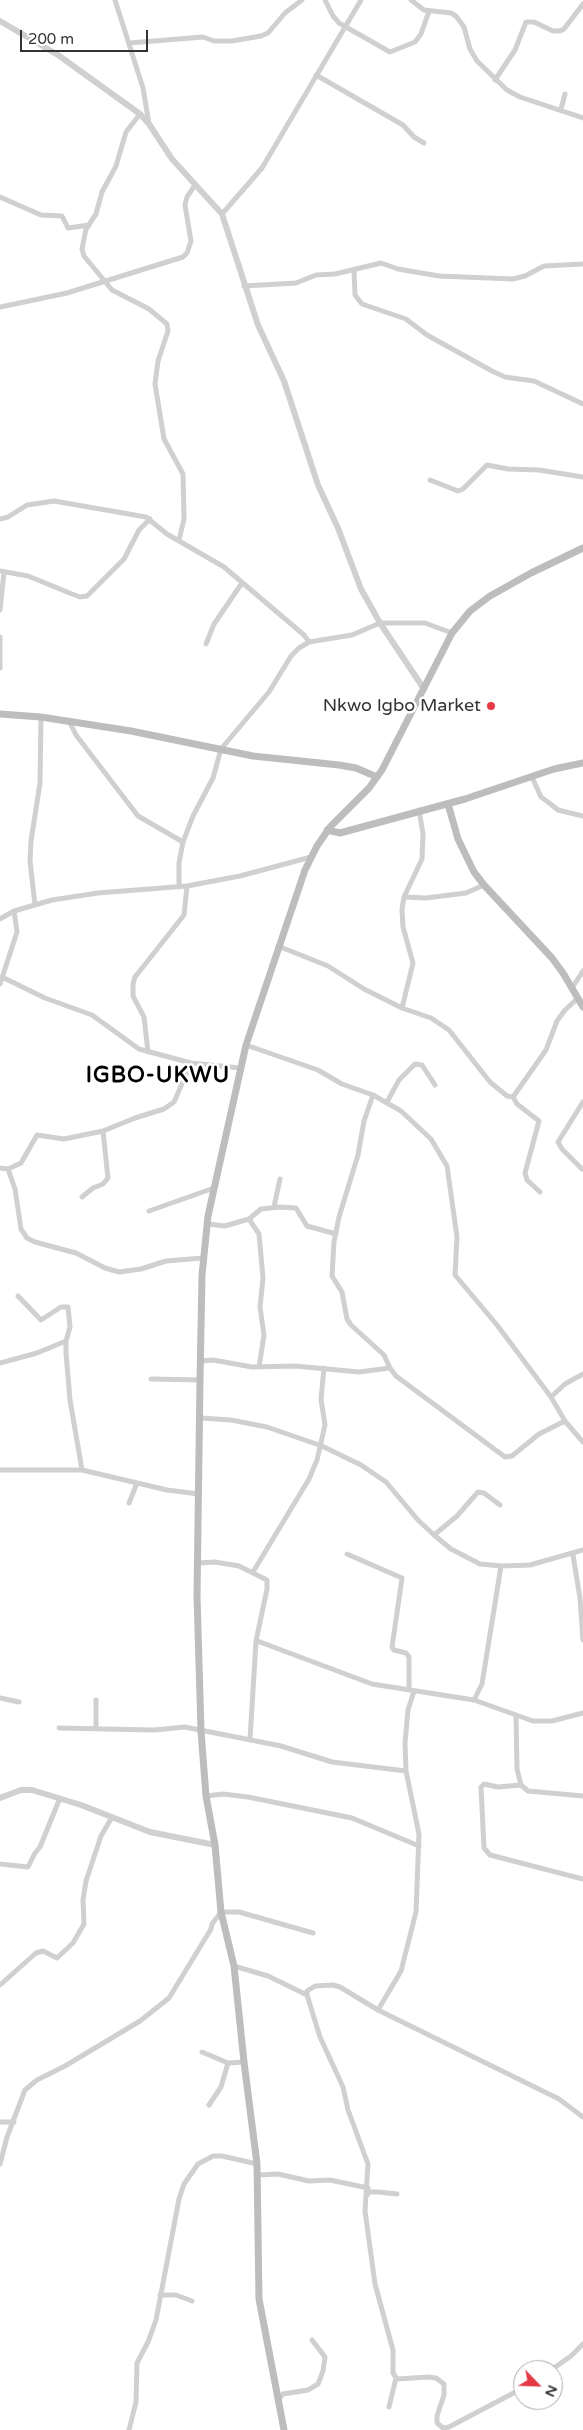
<!DOCTYPE html>
<html>
<head>
<meta charset="utf-8">
<style>
	body { margin:0 }
	#map { position:relative; width:583px; height:2430px; overflow:hidden; background:#fff; font-family:"Varela Round",sans-serif }
	canvas { display:block }
	.north { position:absolute; left:513px; top:2360px; width:50px; height:50px; box-sizing:border-box; background:#fff; border:1px solid #adadad; border-radius:50%; rotate:114deg; font-size:14px; font-weight:700; line-height:20px; text-align:center; color:#333 }
	.north::after { content:''; display:block; margin:auto; width:18px; height:22px; background:#e63946; clip-path:polygon(50% 0,100% 100%,50% 72%,0 100%) }
	.scale { position:absolute; left:20px; top:30px; width:128px; height:22px; box-sizing:border-box; border:2px solid #333; border-top:0; padding-left:6px; font-size:15px; line-height:18px; white-space:nowrap; color:#333; -webkit-text-stroke:4px #fff; paint-order:stroke }
</style>
</head>
<body>
<div id="map">
<canvas width="583" height="2430"></canvas>
<div class="north">N</div>
<div class="scale">200 m</div>
</div>
<script>
const context = document.querySelector('canvas').getContext('2d');
context.lineJoin = 'round';
function poly(rows) {
  const path = new Path2D();
  for (const r of rows) {
    path.moveTo(r[0], r[1]);
    for (let i = 2; i < r.length; i += 2) path.lineTo(r[i], r[i + 1]);
  }
  return path;
}
function strokePath(path, color, width, dash) {
  context.strokeStyle = color;
  context.lineWidth = width;
  context.lineCap = dash ? 'butt' : 'round';
  context.setLineDash(dash || []);
  context.stroke(path);
}
function write(font, color, halo, rows, align = 'center') {
  context.font = font + ' "Varela Round",sans-serif';
  context.lineWidth = 5;
  context.setLineDash([]);
  context.textBaseline = 'middle';
  context.strokeStyle = halo;
  context.fillStyle = color;
  for (const [text, x, y, turn = 0] of rows) {
    context.save();
    context.translate(x, y);
    context.rotate((+turn || 0) * Math.PI / 180);
    context.textAlign = isNaN(turn) ? turn : align;
    if (halo) context.strokeText(text, 0, 0);
    context.fillText(text, 0, 0);
    context.restore();
  }
}
strokePath(poly([
	[115,0,143,88,149,124],
	[325,0,333,16,339,23,390,52,415,42,421,34,429,11],
	[411,0,424,10,451,13,456,16,464,27,470,49,477,61,507,90,520,97,583,118],
	[129,43,203,37,214,41,232,41,261,36,268,33,285,13,302,0],
	[316,75,403,125,414,137,424,143],
	[495,80,515,50,526,22,534,22,553,31,560,31,564,29,583,4],
	[561,109,565,94],
	[140,114,126,132,116,166,102,192,96,214,86,229,82,249,84,256,112,290,149,309,167,324,168,331,158,361,155,384,164,439,183,474,184,519,179,540],
	[0,197,41,215,62,216,68,228,89,225],
	[222,214,262,168,361,0],
	[354,270,355,295,362,304,406,319,427,335,492,371,505,377,534,381,583,404],
	[244,286,296,283,316,275,335,274,381,263,398,269,439,276,513,279,525,276,544,266,583,264],
	[0,307,67,293,183,257,187,253,191,241,185,205,187,197,195,185],
	[430,480,458,491,463,489,487,465,508,469,539,470,583,477],
	[0,519,8,517,27,505,54,501,146,517,167,534,224,567,304,635,309,642],
	[0,571,28,576,72,594,80,597,87,596,124,559,139,530,150,519],
	[0,610,4,572],
	[0,637,0,668],
	[206,644,214,624,242,583],
	[69,721,76,735,138,816,183,842],
	[532,777,541,797,548,802,558,810,583,816],
	[179,887,179,863,183,842,193,816,213,778,221,749,269,692,291,656,299,648,309,642,352,635,380,623,425,623,452,633],
	[404,897,426,898,466,893,484,885],
	[35,905,30,861,31,841,40,783,41,717],
	[0,919,14,911,52,900,98,893,187,886,240,876,311,857],
	[278,946,328,966,364,989,402,1008,431,1018,449,1030,490,1082,507,1096,513,1097,517,1104,539,1121,525,1173,527,1180,540,1192],
	[2,977,45,998,92,1015,139,1049,191,1063,240,1068],
	[0,984,17,932,14,911],
	[572,988,583,971],
	[402,1008,413,963,403,927,402,909,404,897,422,859,423,834,419,810],
	[246,1045,318,1070,342,1084,373,1095,401,1111,431,1139,447,1166,457,1237,455,1275,497,1325,551,1397,565,1421,583,1442],
	[148,1052,144,1017,133,996,133,984,135,977,184,915,187,886],
	[373,1095,364,1121,358,1155,339,1217,334,1242,332,1276,342,1292,347,1319,351,1325,384,1355,390,1368],
	[513,1097,546,1050,557,1021,565,1010,578,998],
	[387,1102,399,1080,415,1064,422,1065,435,1085],
	[0,1168,8,1169,21,1163,37,1135,64,1139,103,1131,135,1118,164,1109,174,1102,191,1063],
	[8,1169,15,1189,21,1229,27,1238,35,1242,76,1253,105,1268,119,1272,141,1269,166,1261,203,1258],
	[582,1169,562,1149,558,1142,583,1102],
	[82,1197,93,1188,103,1184,108,1178,103,1131],
	[274,1207,280,1179],
	[149,1211,214,1188],
	[249,1219,259,1234,263,1278,260,1307,264,1335,259,1367],
	[208,1224,225,1226,249,1219,261,1209,279,1207,296,1208,307,1226,336,1234],
	[18,1296,41,1320,61,1307,68,1307,70,1327,66,1341,66,1353,70,1400,82,1470,167,1490,199,1494],
	[201,1361,213,1360,252,1367,295,1366,359,1372,390,1368,396,1376,505,1457,512,1456,539,1434,565,1421],
	[0,1363,37,1353,66,1341],
	[151,1379,200,1380],
	[551,1397,565,1384,583,1374],
	[201,1418,231,1420,267,1427,322,1446,361,1465,386,1482,418,1520,434,1535,451,1549,480,1564,501,1566,530,1565,583,1550],
	[0,1470,82,1470],
	[129,1503,137,1483],
	[434,1535,457,1516,478,1492,484,1493,500,1505],
	[347,1554,402,1578,392,1647,394,1650,406,1653,409,1657,409,1690],
	[573,1555,580,1598,583,1640],
	[199,1563,215,1562,239,1566,267,1580,267,1589,256,1641,260,1642,372,1684,474,1700,533,1721,552,1721,583,1713],
	[253,1572,309,1479,317,1460,325,1425,321,1399,324,1368],
	[0,1698,19,1702],
	[96,1700,96,1728],
	[474,1700,482,1684,501,1566],
	[516,1716,517,1769,521,1785,498,1787,484,1784,481,1787,484,1848,490,1855,583,1879],
	[59,1728,154,1730,185,1727,281,1746,332,1762,406,1771],
	[250,1739,256,1641],
	[521,1785,528,1791,583,1796],
	[206,1796,223,1794,248,1797,352,1818,419,1846],
	[0,1864,28,1867,35,1853,40,1847,60,1798],
	[234,1966,268,1976,307,1995,320,2037,343,2087,348,2110,368,2164,365,2211,372,2262,375,2284,393,2350,393,2373,397,2379,428,2377,436,2378,444,2384,444,2395,437,2416,437,2423,443,2428,449,2427,523,2388],
	[0,1985,36,1953,43,1951,57,1958,73,1943,84,1924,83,1900,86,1881,101,1836,112,1817],
	[307,1995,307,1991,315,1986,333,1985,340,1987,378,2010,559,2099,583,2117],
	[378,2010,401,1971,416,1912,419,1834,406,1771,405,1743,408,1710,414,1691],
	[202,2052,228,2063],
	[209,2105,221,2087,228,2063,244,2062],
	[0,2122,14,2122],
	[0,2164,7,2137,25,2090,37,2080,65,2066,140,2021,169,1998,211,1929,212,1924,221,1912,239,1912,313,1933],
	[258,2175,278,2174,309,2181,330,2180,368,2188],
	[367,2195,370,2192,379,2192,397,2194],
	[160,2295,176,2295,192,2301],
	[551,2370,571,2356,583,2344],
	[278,2400,283,2394,308,2390,318,2384,323,2371,325,2357,312,2340],
	[389,2407,396,2378],
	[129,2430,136,2402,137,2363,148,2342,156,2320,179,2199,184,2184,198,2164,213,2156,222,2156,257,2164]
]), '#d0d0d0', 5);
strokePath(poly([
	[0,21,58,55,140,114,149,124,172,159,222,214,258,325,284,381,318,485,338,528,361,589,380,623,424,689],
	[0,1798,21,1790,32,1790,81,1805,150,1832,215,1845]
]), '#d0d0d0', 6);
strokePath(poly([
	[0,714,41,717,131,731,253,756,339,765,356,768,377,777],
	[448,804,458,839,474,872,484,885,552,958,563,973,583,1007],
	[327,830,340,833,465,799,554,769,583,763],
	[284,2430,259,2299,257,2164,244,2062,234,1966,221,1912,215,1845,206,1796,201,1731,197,1596,200,1380,202,1275,208,1216,246,1045,305,870,317,846,330,827,369,788,382,770,452,633,470,611,490,596,531,573,583,548]
]), '#bdbdbd', 7);
for (const [x, y, r, color] of [
	[491,706,5,"#e63946"]
]) {
  const dot = new Path2D();
  dot.arc(x, y, r, 0, 2 * Math.PI);
  context.fillStyle = color;
  context.fill(dot);
  strokePath(dot, '#fff', 2);
}
write('18px', '#333', '#fff', [
	["Nkwo Igbo Market",481,706]
], 'right');
context.letterSpacing = '1px';
write('bold 22px', '#000', '#fff', [
	["IGBO-UKWU",158,1076]
]);
context.letterSpacing = '0px';
</script>
</body>
</html>
